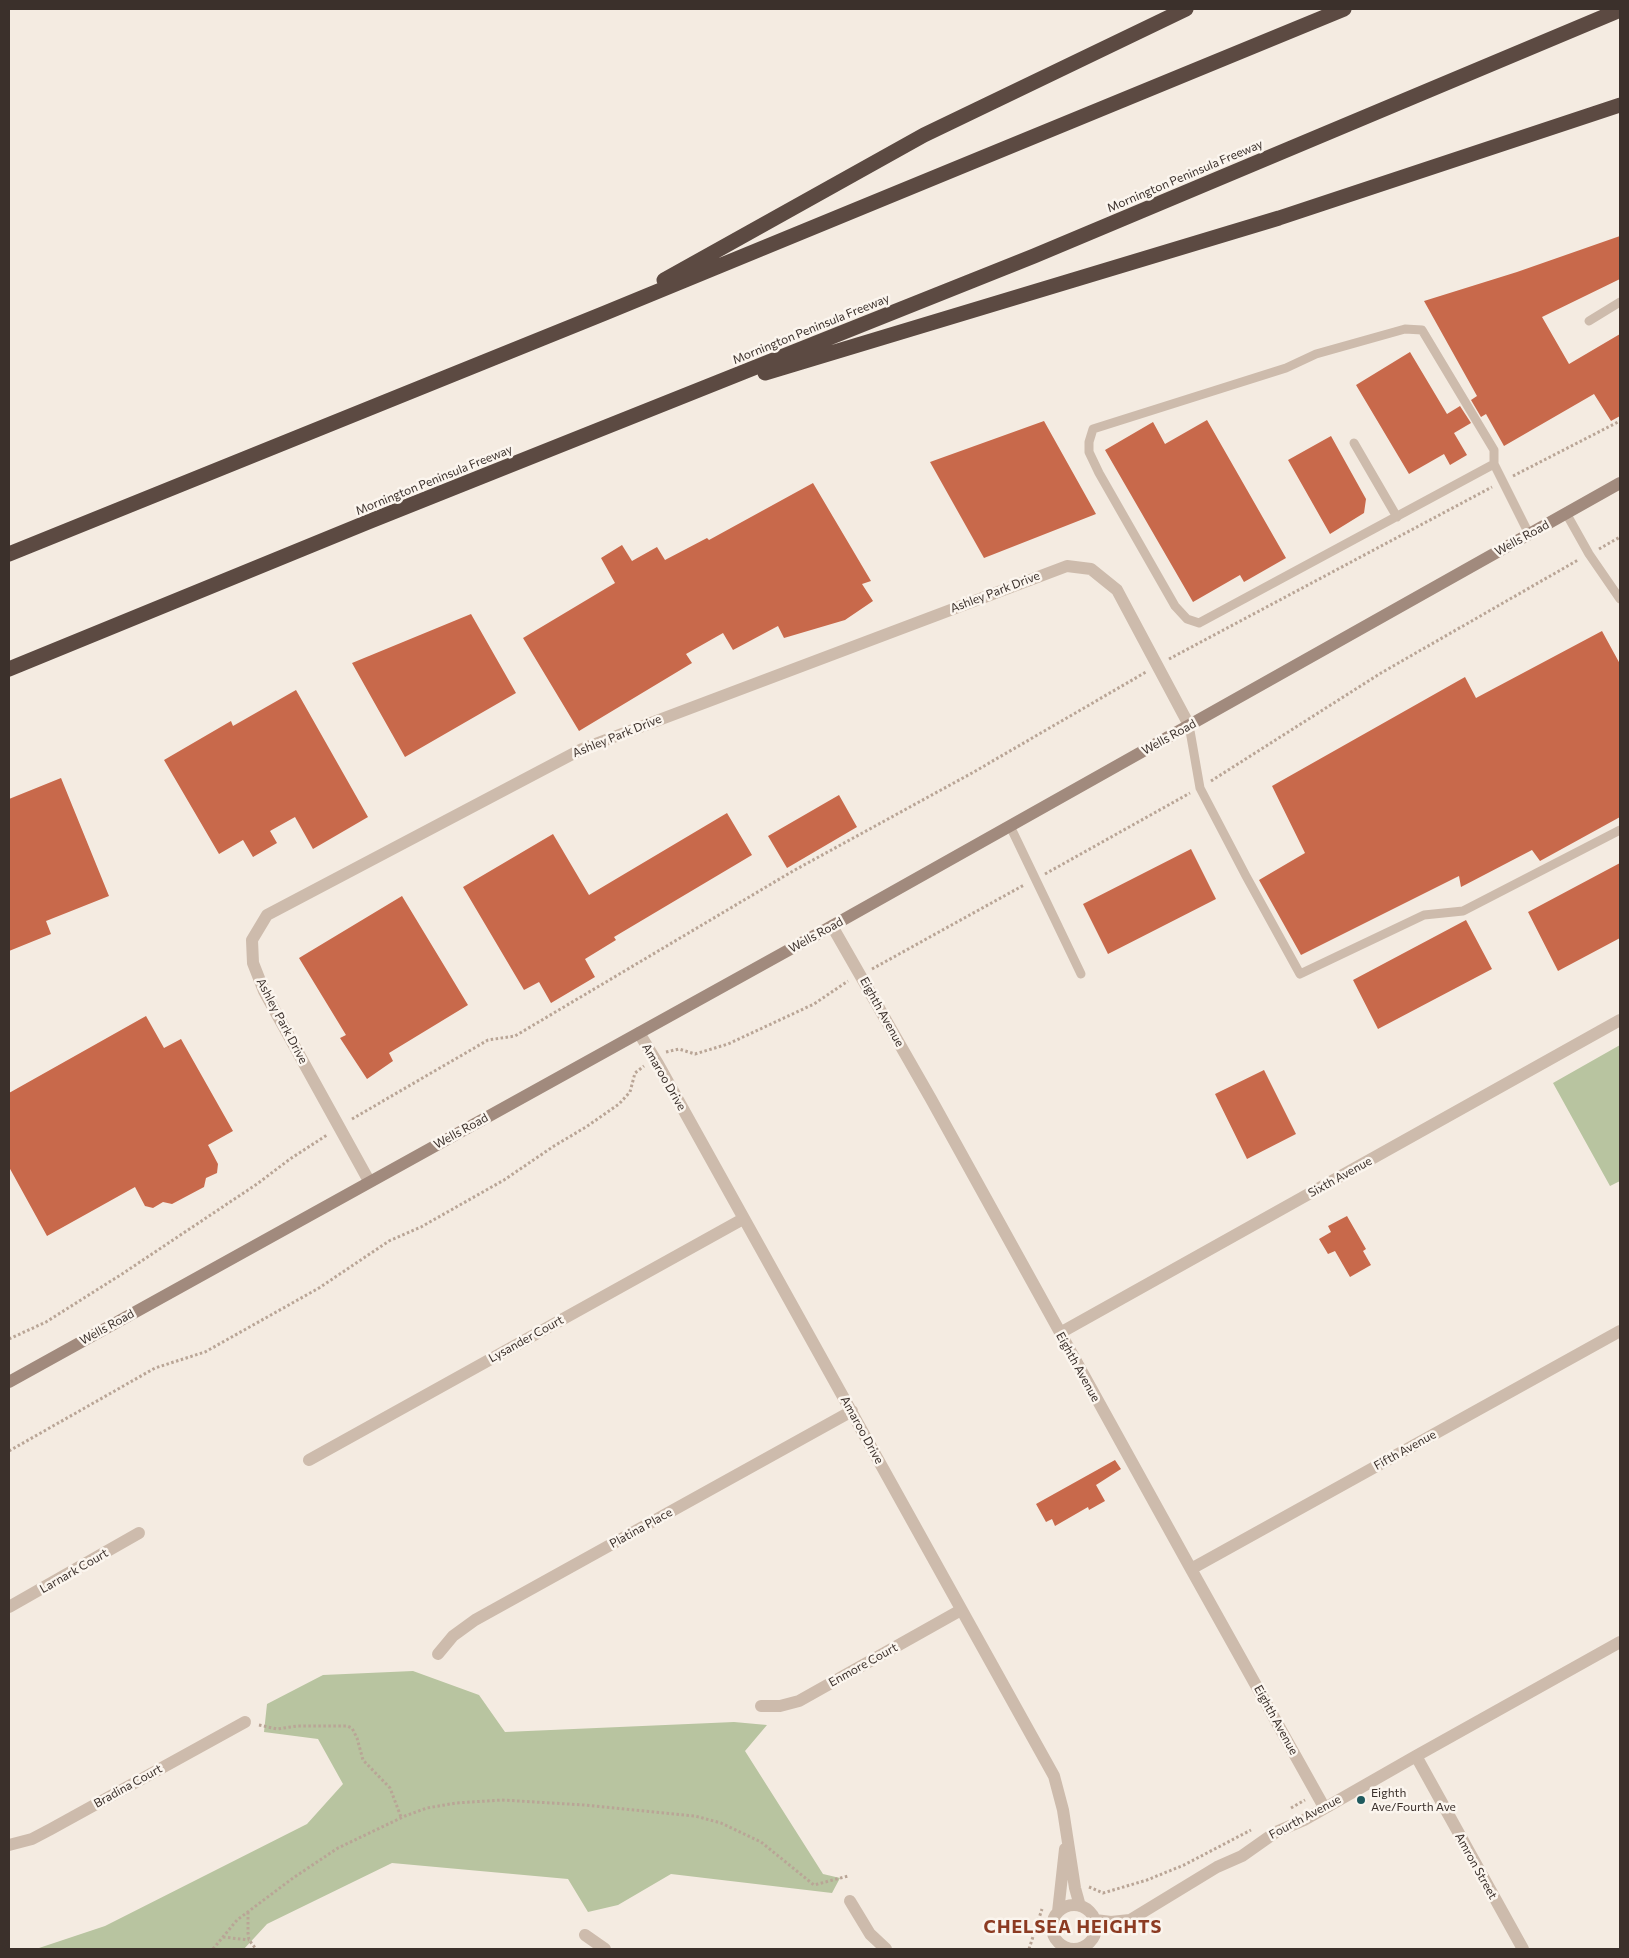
<!DOCTYPE html>
<html>
<head>
<meta charset="utf-8">
<style>
	body { margin:0 }
	#map { position:relative; width:1629px; height:1958px; overflow:hidden; background:#f4ebe1; font-family:Commissioner,sans-serif }
	canvas { display:block }
	.frame { position:absolute; inset:0; border:10px solid #3b302b; pointer-events:none }
</style>
</head>
<body>
<div id="map">
<canvas width="1629" height="1958"></canvas>
<div class="frame"></div>
</div>
<script>
const context = document.querySelector('canvas').getContext('2d');
context.lineJoin = 'round';
function fill(path, color) {
  context.fillStyle = color;
  context.fill(path, 'evenodd');
}
function poly(rows) {
  const path = new Path2D();
  for (const r of rows) {
    if (r.length === 3) {
      path.moveTo(r[0] + r[2], r[1]);
      path.arc(r[0], r[1], r[2], 0, 2 * Math.PI);
      continue;
    }
    path.moveTo(r[0], r[1]);
    for (let i = 2; i < r.length; i += 2) path.lineTo(r[i], r[i + 1]);
  }
  return path;
}
function strokePath(path, color, width, dash) {
  context.strokeStyle = color;
  context.lineWidth = width;
  context.lineCap = dash ? 'butt' : 'round';
  context.setLineDash(dash || []);
  context.stroke(path);
}
function write(font, color, halo, rows, align = 'center') {
  context.font = font + ' Commissioner,sans-serif';
  context.lineWidth = 5;
  context.setLineDash([]);
  context.textBaseline = 'middle';
  context.strokeStyle = halo;
  context.fillStyle = color;
  for (const [text, x, y, turn = 0] of rows) {
    context.save();
    context.translate(x, y);
    context.rotate((+turn || 0) * Math.PI / 180);
    context.textAlign = isNaN(turn) ? turn : align;
    if (halo) context.strokeText(text, 0, 0);
    context.fillText(text, 0, 0);
    context.restore();
  }
}
fill(poly([
	[1620,1045,1620,1181,1610,1186,1553,1083],
	[413,1671,479,1695,505,1732,734,1722,767,1725,745,1751,823,1874,840,1878,832,1893,671,1874,618,1905,588,1912,568,1879,392,1863,267,1924,244,1949,36,1949,105,1926,307,1824,343,1784,318,1739,264,1732,267,1704,323,1675]
]), '#b8c4a0');
fill(poly([
	[1620,236,1620,279,1542,317,1569,364,1620,334,1620,416,1611,421,1594,394,1504,446,1486,414,1481,417,1471,400,1477,396,1424,301,1517,272],
	[1410,352,1447,414,1460,406,1471,423,1454,433,1467,455,1450,465,1444,454,1409,474,1356,385],
	[1207,420,1286,558,1244,582,1240,575,1193,602,1105,450,1153,422,1165,444],
	[1044,421,1096,514,984,558,930,462],
	[1331,436,1366,499,1364,513,1330,534,1288,460],
	[813,483,871,581,862,584,873,601,845,620,784,638,778,626,733,650,723,633,686,654,692,663,579,731,523,638,615,583,601,558,622,545,632,561,657,547,665,560,707,538,709,540],
	[471,614,516,693,405,757,352,663],
	[1602,631,1620,664,1620,817,1540,861,1532,850,1461,887,1459,876,1301,955,1259,880,1305,853,1272,786,1465,677,1476,698],
	[296,690,368,817,313,849,295,817,270,831,277,843,253,857,243,840,219,854,164,760,231,721,233,726],
	[61,778,109,896,46,921,51,934,9,951,9,799],
	[839,795,857,827,787,868,768,836],
	[727,813,752,855,614,937,616,940,585,959,595,977,551,1003,539,982,524,990,463,887,553,834,589,895],
	[1191,849,1216,899,1108,954,1083,904],
	[1620,863,1620,938,1558,971,1528,912],
	[402,896,468,1005,389,1053,393,1061,367,1079,340,1038,346,1035,299,958],
	[1466,920,1492,969,1378,1029,1353,980],
	[146,1016,164,1048,181,1039,233,1131,208,1145,218,1164,217,1173,206,1178,204,1187,172,1204,163,1202,153,1208,145,1206,135,1187,47,1236,9,1167,9,1093],
	[1264,1070,1296,1134,1247,1159,1215,1094],
	[1347,1216,1366,1249,1363,1251,1371,1265,1350,1277,1335,1251,1328,1254,1319,1239,1331,1232,1328,1226],
	[1115,1460,1121,1469,1096,1485,1105,1501,1089,1510,1088,1507,1055,1526,1052,1519,1046,1522,1036,1504]
]), '#c8694b');
strokePath(poly([
	[1513,476,1620,421],
	[1599,549,1620,537],
	[1169,659,1492,487],
	[1211,781,1381,673,1578,560],
	[1045,874,1190,793],
	[872,969,1024,885],
	[666,1052,679,1049,695,1054,728,1044,814,1004,848,981],
	[352,1119,488,1040,515,1036,793,871,972,773,1146,672],
	[9,1339,46,1322,122,1274,257,1184,290,1159,327,1135],
	[9,1451,155,1368,205,1352,319,1288,389,1241,421,1227,504,1180,554,1146,586,1127,619,1104,630,1092,635,1073,644,1066],
	[259,1725,277,1729,297,1726,347,1726,352,1728,357,1738,363,1760,390,1788,401,1817],
	[1291,1808,1305,1800],
	[1089,1887,1103,1893,1147,1880,1184,1865,1251,1830],
	[248,1912,248,1933,249,1940,256,1949],
	[223,1937,249,1940],
	[213,1949,237,1920,293,1878,338,1848,405,1816,427,1808,456,1803,502,1800,584,1805,695,1816,721,1823,761,1842,814,1885,848,1876],
	[1029,1949,1042,1909]
]), '#b9a596', 3, [2.5, 2.5]);
strokePath(poly([
	[1589,321,1620,302],
	[1354,443,1397,517],
	[1494,464,1494,450,1422,330,1405,329,1316,354,1286,368,1093,429,1089,442,1089,452,1099,473,1175,606,1187,619,1199,623,1494,464,1529,534],
	[1566,513,1589,554,1620,599],
	[1189,725,1200,788,1246,876,1300,974,1424,915,1463,911,1620,830],
	[1010,826,1081,974]
]), '#cdbbac', 9);
strokePath(poly([
	[832,926,931,1099,1191,1569,1324,1807],
	[639,1033,658,1064,1054,1776,1063,1810,1075,1888,1080,1906],
	[369,1181,264,991,253,963,252,940,267,915,582,749,1067,566,1091,569,1117,590,1189,725],
	[1060,1333,1620,1020],
	[309,1460,743,1219],
	[1191,1569,1620,1331],
	[9,1607,139,1533],
	[438,1654,453,1636,475,1620,852,1411],
	[761,1706,780,1706,799,1701,961,1610],
	[1416,1756,1523,1949],
	[9,1845,32,1839,51,1829,245,1722],
	[850,1901,870,1934,886,1949],
	[1074,1927,22],
	[1058,1912,1065,1849],
	[1095,1920,1111,1922,1130,1920,1217,1867,1242,1856,1276,1832,1304,1820,1416,1756,1620,1642],
	[585,1935,605,1949]
]), '#cdbbac', 12);
strokePath(poly([
	[9,1382,832,926,1620,483]
]), '#a18a7d', 12);
strokePath(poly([
	[664,280,924,135,1186,9],
	[765,373,1279,218,1620,105],
	[9,554,605,313,1344,9],
	[9,669,368,522,1034,256,1620,10]
]), '#5c4a42', 15);
for (const [x, y, r, color] of [
	[1361,1800,5,"#1f5a5e"]
]) {
  const dot = new Path2D();
  dot.arc(x, y, r, 0, 2 * Math.PI);
  context.fillStyle = color;
  context.fill(dot);
  strokePath(dot, '#fbf5ee', 2);
}
write('12px', '#3b302b', '#fbf5ee', [
	["Mornington Peninsula Freeway",1185,176,-23],
	["Mornington Peninsula Freeway",811,329,-22],
	["Mornington Peninsula Freeway",434,480,-22],
	["Wells Road",1522,538,-29],
	["Ashley Park Drive",995,592,-21],
	["Ashley Park Drive",617,736,-22],
	["Wells Road",1169,737,-29],
	["Wells Road",816,935,-29],
	["Eighth Avenue",882,1012,61],
	["Ashley Park Drive",282,1021,62],
	["Amaroo Drive",664,1077,60],
	["Wells Road",461,1131,-29],
	["Sixth Avenue",1340,1177,-29],
	["Wells Road",107,1327,-29],
	["Lysander Court",526,1339,-29],
	["Eighth Avenue",1078,1367,61],
	["Amaroo Drive",862,1430,61],
	["Fifth Avenue",1405,1450,-29],
	["Platina Place",641,1528,-29],
	["Larnark Court",74,1571,-30],
	["Enmore Court",863,1665,-29],
	["Eighth Avenue",1276,1720,61],
	["Bradina Court",128,1786,-29],
	["Fourth Avenue",1305,1817,-28],
	["Amron Street",1476,1866,61]
]);
write('12px', '#3b302b', '#fbf5ee', [
	["Eighth",1371,1793],
	["Ave/Fourth Ave",1371,1807]
], 'left');
context.letterSpacing = '1px';
write('bold 18px', '#8c3b22', '#fbf5ee', [
	["CHELSEA HEIGHTS",1073,1927]
]);
context.letterSpacing = '0px';
</script>
</body>
</html>
